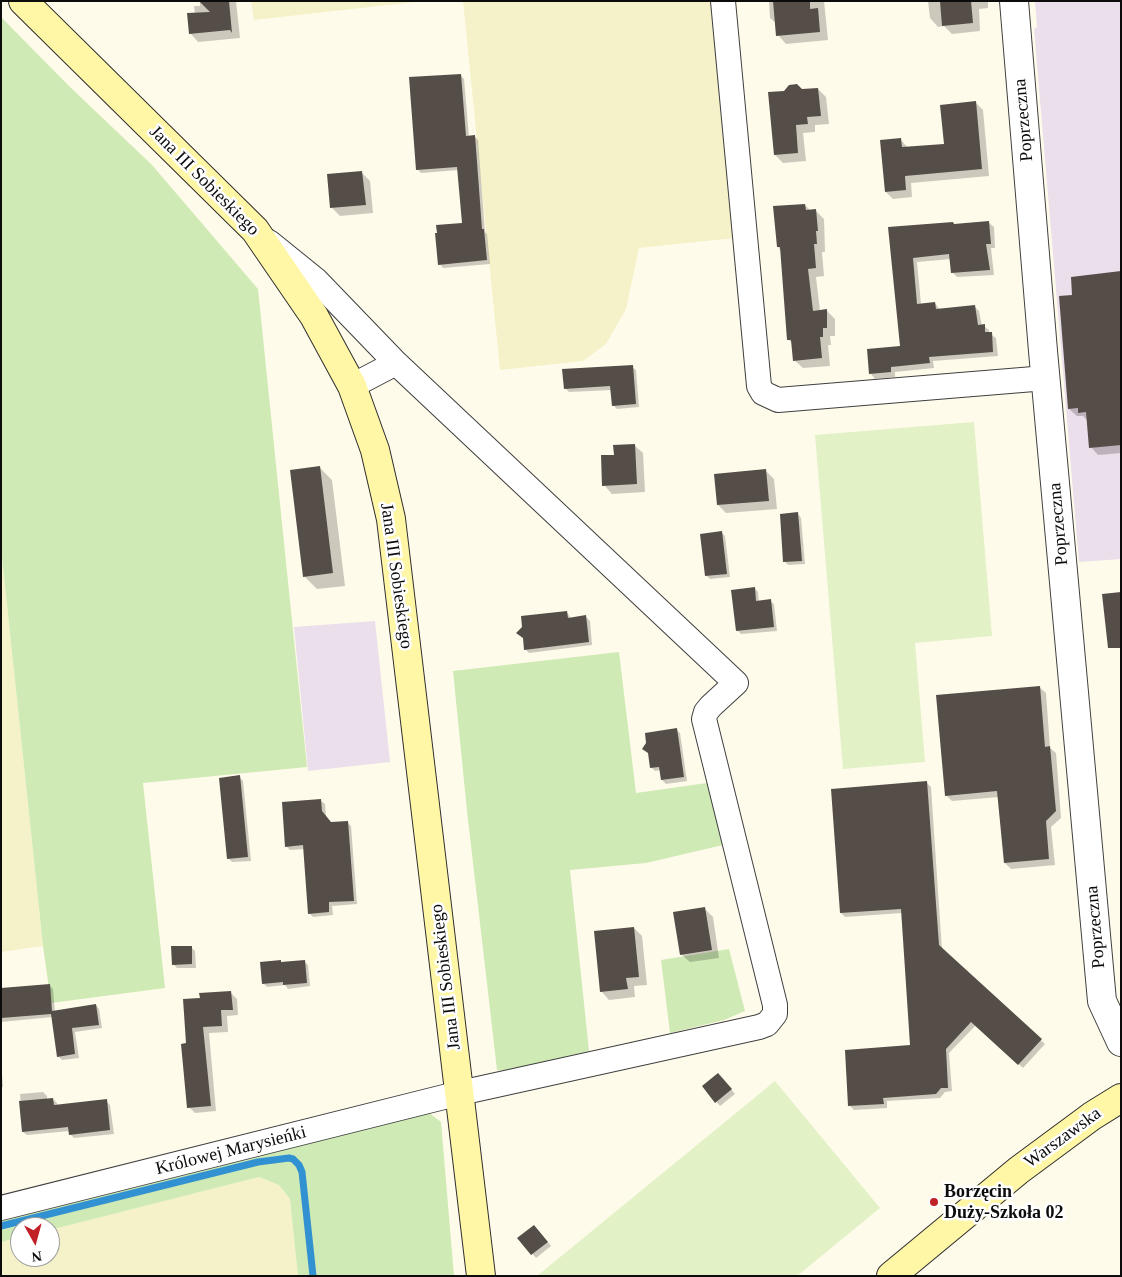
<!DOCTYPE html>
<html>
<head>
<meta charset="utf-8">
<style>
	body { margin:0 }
	#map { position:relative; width:1122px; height:1277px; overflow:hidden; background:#fffbeb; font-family:"Times New Roman",serif }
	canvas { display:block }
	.frame { position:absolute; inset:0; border:2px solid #0c0c0c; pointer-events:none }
	.north { position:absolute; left:10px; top:1217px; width:50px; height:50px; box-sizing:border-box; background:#fff; border:1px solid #9e9e9e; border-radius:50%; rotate:173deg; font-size:14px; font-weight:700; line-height:20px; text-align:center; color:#0c0c0c }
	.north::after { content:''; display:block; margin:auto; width:18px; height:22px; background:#c02026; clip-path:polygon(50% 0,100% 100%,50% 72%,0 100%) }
</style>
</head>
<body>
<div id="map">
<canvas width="1122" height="1277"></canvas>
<div class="frame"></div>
<div class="north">N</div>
</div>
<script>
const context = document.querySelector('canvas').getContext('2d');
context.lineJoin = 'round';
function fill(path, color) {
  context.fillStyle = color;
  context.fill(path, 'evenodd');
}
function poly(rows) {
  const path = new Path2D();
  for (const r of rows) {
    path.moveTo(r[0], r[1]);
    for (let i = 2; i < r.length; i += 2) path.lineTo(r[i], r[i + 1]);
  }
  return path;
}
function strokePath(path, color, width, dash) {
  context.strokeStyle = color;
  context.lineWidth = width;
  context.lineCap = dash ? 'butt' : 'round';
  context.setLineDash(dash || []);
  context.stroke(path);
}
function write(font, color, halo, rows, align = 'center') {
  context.font = font + ' "Times New Roman",serif';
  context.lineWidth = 5;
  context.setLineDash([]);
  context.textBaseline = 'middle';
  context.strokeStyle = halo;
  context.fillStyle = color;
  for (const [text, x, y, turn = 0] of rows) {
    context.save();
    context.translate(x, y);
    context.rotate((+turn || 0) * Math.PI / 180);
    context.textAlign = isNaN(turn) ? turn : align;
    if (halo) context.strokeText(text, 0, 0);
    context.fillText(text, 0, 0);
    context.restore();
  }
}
fill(poly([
	[1035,1,1121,1,1121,559,1079,562,1034,29,1037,27],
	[375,621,390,762,308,771,294,627]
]), '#eadfeb');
fill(poly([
	[251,1,424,1,254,20],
	[463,1,713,1,735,238,639,248,626,309,606,344,583,361,500,370],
	[1,548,43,946,1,952],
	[259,1177,279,1185,290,1199,298,1276,1,1276,1,1242,20,1237,20,1257,50,1257,50,1230]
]), '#f5f2ca');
fill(poly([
	[1,17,69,86,152,165,258,289,307,767,143,783,165,988,51,1003,43,946,1,548],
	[619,652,636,793,707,783,723,845,646,863,570,870,589,1051,505,1071,497,1070,467,811,453,671],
	[729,949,745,1011,724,1020,670,1033,661,960],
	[428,1112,441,1122,454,1276,298,1276,290,1199,279,1185,259,1177,50,1230,50,1227,20,1227,20,1237,1,1242,1,1218]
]), '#cfeab4');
fill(poly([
	[974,422,992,636,915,643,925,762,843,769,815,435],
	[775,1081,880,1208,797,1276,537,1276]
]), '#e2f1c6');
fill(poly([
	[200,1,236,1,240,38,198,42,190,33,195,14,194,6,200,6],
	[769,1,824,1,828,40,786,44,778,35,777,24,770,18],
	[928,1,988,1,988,8,979,9,980,31,952,34,944,26,938,27,930,18],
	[460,75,464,79,469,137,474,136,478,140,485,232,487,234,490,264,443,268,440,264,464,224,459,170,421,173,417,169],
	[818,89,826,97,829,124,815,125,815,132,803,133,806,161,783,163,775,155,785,92],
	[976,103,983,110,989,176,911,183,912,197,893,199,886,192,900,139,908,148,945,145],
	[362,173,370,181,373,213,340,216,332,208],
	[805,205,811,211,815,210,824,219,825,252,822,252,824,276,816,277,820,311,826,310,835,319,835,336,830,336,831,345,828,345,830,366,803,368,794,360,793,344,789,340,781,251,778,247],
	[953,223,955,225,989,223,994,227,995,248,991,248,994,275,957,277,952,272,951,259,917,262,921,304,935,303,940,310,974,306,979,311,982,326,984,326,989,330,989,333,996,338,998,356,933,361,934,368,895,372,895,377,875,379,871,374,901,347,890,228],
	[1121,272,1121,453,1098,455,1091,447,1087,420,1083,416,1077,416,1069,409,1074,296],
	[632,367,636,370,639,407,617,409,613,405,612,390,569,392,565,388],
	[634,445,643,453,645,492,612,494,604,485],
	[320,468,332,480,345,586,317,589,304,576],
	[765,470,774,479,777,509,726,513,718,505],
	[798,514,801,518,805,564,788,565,784,561],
	[721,532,725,536,730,577,710,579,707,576],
	[754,588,758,592,759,602,770,601,774,604,777,631,741,634,737,630],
	[567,612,571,619,586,617,590,621,592,645,529,653,525,649,524,639,518,633],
	[1039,687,1046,693,1050,748,1056,753,1061,818,1051,827,1055,865,1011,869,1005,863,999,797,952,801,946,795],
	[676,730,680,733,687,781,666,784,662,780,661,770,655,771,651,767],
	[239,777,243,781,251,861,232,862,228,858],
	[927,783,931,787,942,950,1045,1044,1023,1068,976,1025,949,1053,952,1091,945,1092,940,1098,887,1101,887,1108,854,1110,850,1106,912,1046,902,913,845,917,841,913],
	[321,801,325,804,326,816,331,823,347,822,351,826,357,904,332,906,333,915,313,917,309,913,305,849,290,850,286,846],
	[704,908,713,917,719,958,690,962,681,954],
	[634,928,642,936,647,985,634,986,635,997,609,1000,601,991],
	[191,947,195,951,196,968,177,968,173,964],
	[304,961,308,965,310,986,288,989,285,985,267,987,263,983],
	[49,985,53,989,55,1012,96,1005,99,1009,102,1028,75,1032,79,1058,62,1060,58,1056,53,1017,1,1022,1,989],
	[231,993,237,999,238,1015,227,1016,228,1032,209,1033,216,1111,195,1113,189,1107,187,1044,201,999],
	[1,1063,3,1087,1,1087],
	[722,1078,735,1094,720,1106,703,1087],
	[43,1092,47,1096,47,1100,53,1099,57,1103,57,1106,106,1101,110,1105,114,1134,74,1138,70,1134,70,1131,27,1135,23,1132,20,1094],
	[538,1230,551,1246,536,1258,519,1239]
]), '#0003');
strokePath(poly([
	[1,1226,258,1162,289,1158,293,1159,299,1165,302,1172,313,1276]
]), '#3291d1', 7);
fill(poly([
	[199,1,229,1,232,33,230,30,189,34,187,13,210,12],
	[773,1,810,1,810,9,818,8,820,32,776,36],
	[940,1,971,1,973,23,942,26],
	[461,74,466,136,475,135,482,229,484,229,487,260,438,265,435,233,437,233,436,225,462,223,457,167,416,170,409,77],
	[797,84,802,89,818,88,821,116,807,117,808,124,796,125,798,153,774,155,768,92,784,91,789,85],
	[976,101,982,169,905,176,906,190,885,192,880,140,901,138,902,147,944,144,940,105],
	[362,171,366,205,330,208,327,174],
	[805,204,806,210,816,209,818,231,816,231,817,244,814,244,816,268,808,269,813,311,827,309,827,328,823,328,823,337,820,337,822,358,793,361,791,340,787,340,780,247,777,247,773,206],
	[989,221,991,244,986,244,990,270,951,273,949,254,913,258,917,304,935,302,936,309,975,305,978,325,985,324,985,332,992,332,993,352,929,357,930,363,891,367,891,372,869,374,867,349,900,346,888,227,953,222,954,224],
	[1121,271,1121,445,1089,448,1086,412,1078,413,1078,408,1068,409,1059,296,1072,295,1071,277],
	[633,365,636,404,612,406,610,386,564,389,562,369],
	[635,444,637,484,602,486,601,455,614,455,613,445],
	[320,466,333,573,303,577,290,470],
	[766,469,769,501,717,505,714,474],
	[798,512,802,561,783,562,780,514],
	[722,531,727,574,705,576,700,534],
	[755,587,756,601,771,599,774,627,736,631,731,590],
	[1121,592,1121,648,1108,648,1102,594],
	[567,611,568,618,586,615,589,642,524,650,523,638,516,633,522,627,521,616],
	[1040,686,1045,747,1050,746,1056,811,1046,821,1049,859,1004,863,997,791,945,796,936,695],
	[677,728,684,777,661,780,659,767,650,768,648,753,642,749,646,743,645,733],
	[240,775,248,857,227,859,219,778],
	[927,781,939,945,1042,1039,1018,1065,971,1022,946,1049,948,1088,941,1088,936,1094,883,1098,884,1104,848,1106,845,1050,910,1045,901,909,840,913,831,789],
	[321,799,322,811,331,822,348,821,354,901,329,902,329,912,308,914,303,845,285,847,282,802],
	[705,907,712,950,680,955,673,912],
	[634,927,639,977,626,978,628,989,600,992,594,931],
	[171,946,192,946,192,964,172,965],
	[281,960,281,962,305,960,307,983,283,985,283,982,262,984,260,962],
	[50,984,52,1011,96,1004,99,1025,72,1028,75,1054,57,1057,51,1014,1,1018,1,988],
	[231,991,233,1010,221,1010,222,1026,203,1027,211,1106,187,1108,181,1044,186,1043,183,999,200,998,199,993],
	[718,1073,732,1089,715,1103,702,1086],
	[53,1098,54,1105,107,1099,110,1130,69,1135,68,1127,22,1132,19,1101],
	[534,1225,548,1242,531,1255,517,1238]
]), '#554d48');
const minor = poly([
	[723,1,759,386,763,393,778,400,1046,378],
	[269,242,316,280,396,363],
	[1,1208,460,1093,759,1027,767,1024,775,1014,775,1005,704,719,706,712,711,706,736,683,396,363,352,386]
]);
const tertiary = poly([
	[1014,1,1043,351,1102,1001,1121,1042]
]);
const secondary = poly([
	[23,1,255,230,314,316,352,386,375,450,391,519,481,1276],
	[891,1276,1019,1170,1092,1116,1121,1098]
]);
strokePath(minor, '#3f3f3f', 26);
strokePath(tertiary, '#3f3f3f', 30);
strokePath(secondary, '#2e2e2e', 30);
strokePath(minor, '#fff', 24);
strokePath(tertiary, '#fff', 28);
strokePath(secondary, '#fff6a6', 28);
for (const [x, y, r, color] of [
	[934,1202,5,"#c02026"]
]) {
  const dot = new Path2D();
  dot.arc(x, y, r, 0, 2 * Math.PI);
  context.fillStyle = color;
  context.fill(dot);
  strokePath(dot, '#fff', 2);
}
write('18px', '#0c0c0c', '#fff', [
	["Poprzeczna",1024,120,-95],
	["Jana III Sobieskiego",204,181,45],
	["Poprzeczna",1059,524,-95],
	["Jana III Sobieskiego",396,576,82],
	["Poprzeczna",1096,927,-95],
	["Jana III Sobieskiego",446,977,-97],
	["Warszawska",1063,1138,-36],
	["Królowej Marysieńki",231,1151,-14]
]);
write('bold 18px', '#0c0c0c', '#fff', [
	["Borzęcin",944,1192],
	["Duży-Szkoła 02",944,1213]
], 'left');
</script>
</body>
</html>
